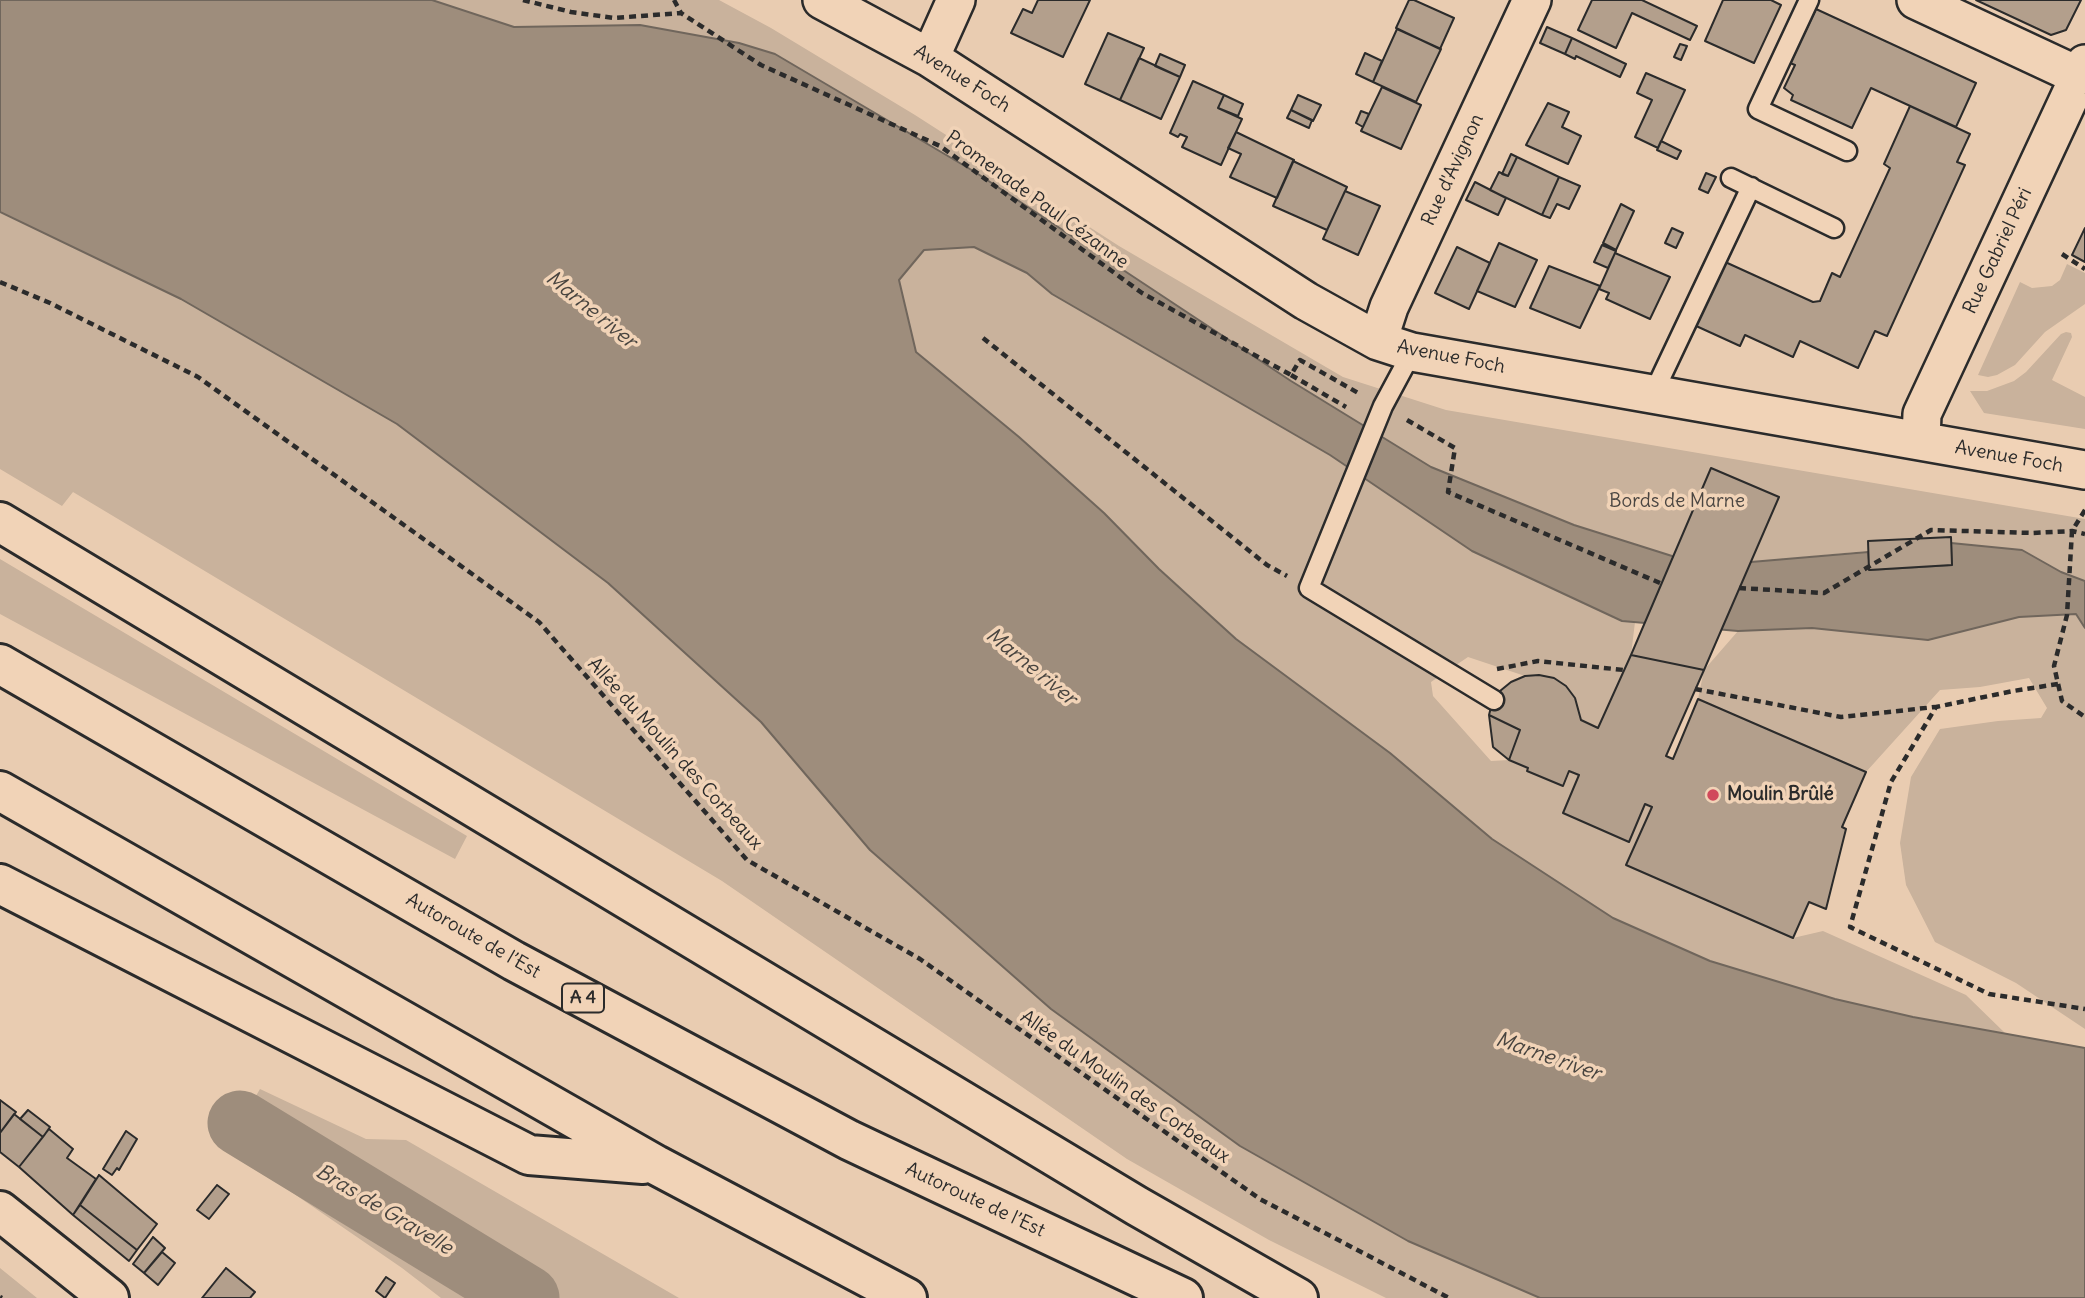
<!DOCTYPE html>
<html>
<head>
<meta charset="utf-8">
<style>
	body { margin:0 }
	canvas { display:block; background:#e9ccb1 }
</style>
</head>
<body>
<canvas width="2085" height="1298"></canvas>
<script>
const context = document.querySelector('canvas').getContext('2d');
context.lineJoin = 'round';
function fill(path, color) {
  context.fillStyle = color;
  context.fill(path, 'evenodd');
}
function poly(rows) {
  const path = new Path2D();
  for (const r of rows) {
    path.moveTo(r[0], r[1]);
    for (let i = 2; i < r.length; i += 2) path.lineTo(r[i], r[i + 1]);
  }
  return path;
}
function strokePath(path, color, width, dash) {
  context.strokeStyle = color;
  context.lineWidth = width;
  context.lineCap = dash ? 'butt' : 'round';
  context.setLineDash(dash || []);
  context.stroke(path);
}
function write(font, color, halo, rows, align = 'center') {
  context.font = font + ' Delius,sans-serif';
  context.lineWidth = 7;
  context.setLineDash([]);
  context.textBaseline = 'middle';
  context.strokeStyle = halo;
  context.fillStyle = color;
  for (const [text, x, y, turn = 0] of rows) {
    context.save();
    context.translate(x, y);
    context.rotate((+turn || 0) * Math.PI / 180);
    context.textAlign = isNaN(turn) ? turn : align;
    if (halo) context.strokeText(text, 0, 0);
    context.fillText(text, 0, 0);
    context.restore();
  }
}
fill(poly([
	[432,0,719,0,771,28,915,115,1119,246,1343,377,1446,410,2085,519,2085,581,2061,572,2022,550,1951,543,1751,562,1672,556,1574,525,1431,467,1291,381,975,172,775,54,739,43,640,25,514,27],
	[0,212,181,299,397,424,608,583,761,722,870,850,1051,1009,1240,1146,1408,1241,1540,1298,1386,1298,1269,1240,1127,1159,722,881,73,492,62,506,0,469],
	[973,247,1027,273,1052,294,1330,455,1472,551,1622,621,1635,622,1631,655,1598,728,1581,720,1575,697,1566,686,1554,679,1539,675,1525,676,1468,657,1431,682,1433,696,1491,761,1509,760,1528,768,1527,771,1563,786,1569,771,1579,775,1563,813,1629,842,1645,804,1652,807,1626,865,1793,938,1823,931,1966,995,2005,1033,1913,1017,1835,999,1710,961,1613,918,1492,839,1390,753,1236,639,1159,569,1104,513,1019,437,916,352,899,280,924,250],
	[2067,264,2085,273,2085,304,2045,332,2015,365,1997,375,1988,377,1978,375,2020,282,2032,288,2052,286,2060,280],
	[2066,332,2071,333,2072,337,2052,380,2085,397,2085,429,1984,413,1970,391,1987,391,2014,381,2026,372,2061,334],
	[0,559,467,836,455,859,0,614],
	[2076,614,2085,628,2085,1029,2016,983,1935,942,1906,885,1900,843,1911,777,1940,729,1998,721,2041,718,2047,708,2029,678,1980,687,1940,690,1866,772,1698,699,1704,670,1738,631,1812,628,1928,640,2019,617],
	[260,1089,366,1139,406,1140,679,1298,441,1298,402,1268,226,1147],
	[0,1268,37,1298,0,1298]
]), '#c9b29c');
const water = poly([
	[0,0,432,0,514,27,640,25,739,43,775,54,975,172,1291,381,1431,467,1574,525,1672,556,1751,562,1868,552,1870,570,1952,565,1951,543,2022,550,2061,572,2085,581,2085,628,2076,614,2019,617,1928,640,1812,628,1738,631,1622,621,1472,551,1330,455,1052,294,1027,273,974,247,924,250,899,280,916,352,1019,437,1104,513,1159,569,1236,639,1390,753,1492,839,1613,918,1710,961,1835,999,1913,1017,2085,1048,2085,1298,1540,1298,1408,1241,1240,1146,1051,1009,870,850,761,722,608,583,397,424,181,299,0,212,0,0]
]);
fill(water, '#9e8d7c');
strokePath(water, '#70665c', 2);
strokePath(poly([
	[240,1123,527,1298]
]), '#9e8d7c', 65);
const building = poly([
	[1038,0,1090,0,1063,57,1011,33,1023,9,1032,13,1038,0],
	[1409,0,1414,0,1454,18,1440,49,1396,28,1409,0],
	[1592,0,1642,0,1697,26,1690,40,1632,13,1616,48,1578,30,1592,0],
	[1723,0,1771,0,1781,5,1754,63,1705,41,1723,0],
	[1976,0,2081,0,2066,30,2051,35,1976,0],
	[1816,9,1976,83,1956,127,1871,88,1852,128,1791,100,1793,95,1784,88,1795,65,1790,63,1816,9],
	[1547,27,1572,38,1565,54,1540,43,1547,27],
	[1397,29,1441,49,1416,102,1373,82,1397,29],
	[1108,33,1144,48,1120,100,1085,84,1108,33],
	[1572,38,1626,64,1620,77,1576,56,1575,59,1565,54,1572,38],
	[1680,44,1687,46,1681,60,1674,57,1680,44],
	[1365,53,1382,61,1373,82,1356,74,1365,53],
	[1160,54,1185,65,1180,77,1155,66,1160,54],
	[1139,58,1180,77,1161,119,1120,100,1139,58],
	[1646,73,1685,90,1658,148,1635,137,1652,100,1637,93,1646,73],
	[1193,81,1224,95,1218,108,1242,119,1221,165,1182,147,1187,137,1180,134,1178,137,1170,133,1193,81],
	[1382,87,1421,105,1401,149,1361,131,1382,87],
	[1224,95,1243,104,1238,116,1218,108,1224,95],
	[1298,95,1321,105,1313,121,1291,110,1298,95],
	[1548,103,1569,112,1562,127,1581,136,1568,164,1526,145,1548,103],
	[1910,106,1970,134,1957,162,1965,165,1887,336,1875,331,1858,368,1800,341,1793,357,1745,335,1740,346,1694,325,1723,261,1813,302,1820,301,1832,273,1840,277,1890,168,1884,164,1910,106],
	[1291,110,1312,120,1309,128,1287,118,1291,110],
	[1361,111,1369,114,1363,127,1356,123,1361,111],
	[1236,132,1294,160,1277,198,1230,177,1241,154,1228,148,1236,132],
	[1661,141,1681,151,1677,159,1657,150,1661,141],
	[1511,154,1517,157,1508,176,1502,174,1511,154],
	[1517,157,1559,177,1542,215,1490,190,1499,172,1508,176,1517,157],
	[1293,161,1347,187,1327,230,1273,206,1293,161],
	[1706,173,1716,177,1708,193,1699,189,1706,173],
	[1559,177,1580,186,1569,209,1557,204,1550,218,1542,215,1559,177],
	[1475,182,1506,198,1498,215,1466,200,1475,182],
	[1345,191,1380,206,1358,255,1323,239,1345,191],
	[1621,204,1634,211,1616,250,1603,243,1621,204],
	[1672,228,1683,233,1676,248,1665,243,1672,228],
	[2085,228,2085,262,2072,255,2085,228],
	[1499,243,1537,260,1515,307,1477,291,1499,243],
	[1602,245,1616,251,1608,268,1594,262,1602,245],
	[1457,247,1490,263,1469,309,1435,293,1457,247],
	[1615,253,1670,277,1650,319,1606,299,1609,293,1599,289,1615,253],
	[1549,266,1600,286,1580,328,1530,308,1549,266],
	[1711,468,1779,497,1704,670,1631,655,1711,468],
	[1951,537,1952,565,1869,570,1868,541,1951,537],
	[1631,655,1704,670,1666,756,1673,759,1698,699,1866,772,1842,827,1846,829,1826,909,1809,902,1793,938,1626,865,1652,807,1645,804,1629,842,1563,813,1579,775,1569,771,1563,786,1527,771,1528,768,1509,760,1520,730,1489,715,1492,703,1500,691,1511,682,1525,676,1539,675,1554,678,1566,686,1575,698,1581,720,1598,728,1631,655],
	[1489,715,1520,730,1509,760,1493,747,1489,715],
	[0,1100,16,1112,0,1133,0,1100],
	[28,1110,50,1127,43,1137,20,1119,28,1110],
	[14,1114,43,1137,19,1167,0,1152,0,1133,14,1114],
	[49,1129,73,1149,67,1158,96,1179,73,1215,19,1167,49,1129],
	[126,1131,137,1139,119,1170,117,1168,112,1175,103,1169,126,1131],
	[99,1175,157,1224,137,1250,80,1205,99,1175],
	[217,1185,229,1194,209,1219,197,1210,217,1185],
	[80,1205,137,1250,129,1261,73,1215,80,1205],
	[153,1237,165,1248,144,1273,133,1264,153,1237],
	[162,1252,175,1263,158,1285,144,1273,162,1252],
	[226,1268,255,1292,250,1298,202,1298,226,1268],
	[386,1277,395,1283,385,1298,376,1291,386,1277]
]);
fill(building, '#b39f8c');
strokePath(building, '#2b2b2b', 2);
const lane = poly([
	[1809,0,1758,109,1847,151],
	[1731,178,1834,228],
	[1412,352,1383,406,1309,588,1494,700],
	[1653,394,1751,187]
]);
const street = poly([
	[822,0,930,58,1306,301,1378,341,1412,352,2085,470],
	[1916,0,2079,76],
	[930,58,956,0],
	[1378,341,1389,307,1532,0],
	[1921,441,1922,414,2085,64]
]);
const secondary = poly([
	[0,1211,109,1298]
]);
const highway = poly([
	[0,522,1137,1206,1298,1298],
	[0,664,514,961,849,1140,1183,1298],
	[0,791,656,1165,907,1298],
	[0,884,529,1155,643,1164]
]);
strokePath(lane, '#2b2b2b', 23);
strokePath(street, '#2b2b2b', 42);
strokePath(secondary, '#2b2b2b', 44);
strokePath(highway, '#2b2b2b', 44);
strokePath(poly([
	[523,0,571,12,614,18,681,13,761,65,940,146,1142,293,1291,375,1300,360,1360,394],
	[674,0,681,13],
	[2062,254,2085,269],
	[0,282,50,303,198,377,539,622,747,860,920,959,1260,1199,1449,1298],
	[983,338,1267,565,1287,576],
	[1291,375,1346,407],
	[1407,420,1455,448,1448,492,1660,583],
	[2085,510,2072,531,2067,615,2054,666,2062,701,2085,717],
	[1739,588,1824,593,1931,530,2033,533,2072,531,2085,534],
	[1497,669,1538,661,1624,670],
	[2058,684,2013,691,1936,707,1891,782,1850,927,1989,994,2085,1009],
	[1695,689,1841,717,1935,707],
	[0,1297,2,1298]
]), '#2b2b2b', 4.5, [7, 5]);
strokePath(lane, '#f1d3b7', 18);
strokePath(street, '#f1d3b7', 37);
strokePath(secondary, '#f1d3b7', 38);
strokePath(highway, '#f1d3b7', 38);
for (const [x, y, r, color] of [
	[1713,795,7,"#d1495b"]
]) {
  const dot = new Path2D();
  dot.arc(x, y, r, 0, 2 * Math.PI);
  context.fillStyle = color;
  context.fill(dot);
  strokePath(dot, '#f1d3b7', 2.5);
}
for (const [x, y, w] of [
	[583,998,42]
]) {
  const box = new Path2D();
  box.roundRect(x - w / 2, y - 14.5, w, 29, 5);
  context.fillStyle = '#f1d3b7';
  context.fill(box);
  strokePath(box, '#2b2b2b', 2);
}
write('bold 18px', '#2b2b2b', null, [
	["A 4",583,998]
]);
write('19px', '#2b2b2b', '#f1d3b7', [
	["Avenue Foch",962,79,32],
	["Rue d'Avignon",1453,170,-65],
	["Promenade Paul Cézanne",1037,200,36],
	["Rue Gabriel Péri",1998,251,-65],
	["Avenue Foch",1451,357,11],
	["Avenue Foch",2009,457,10],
	["Allée du Moulin des Corbeaux",675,754,48],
	["Autoroute de l’Est",473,936,30],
	["Allée du Moulin des Corbeaux",1125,1087,35],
	["Autoroute de l’Est",975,1200,25]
]);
write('19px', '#4b4642', '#f1d3b7', [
	["Bords de Marne",1677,502]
]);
write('bold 19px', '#2b2b2b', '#f1d3b7', [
	["Moulin Brûlé",1727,795]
], 'left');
write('italic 21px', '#48443f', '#f1d3b7', [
	["Marne river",591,310,39],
	["Marne river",1031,667,39],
	["Marne river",1548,1057,19],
	["Bras de Gravelle",384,1210,31]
]);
</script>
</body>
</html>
